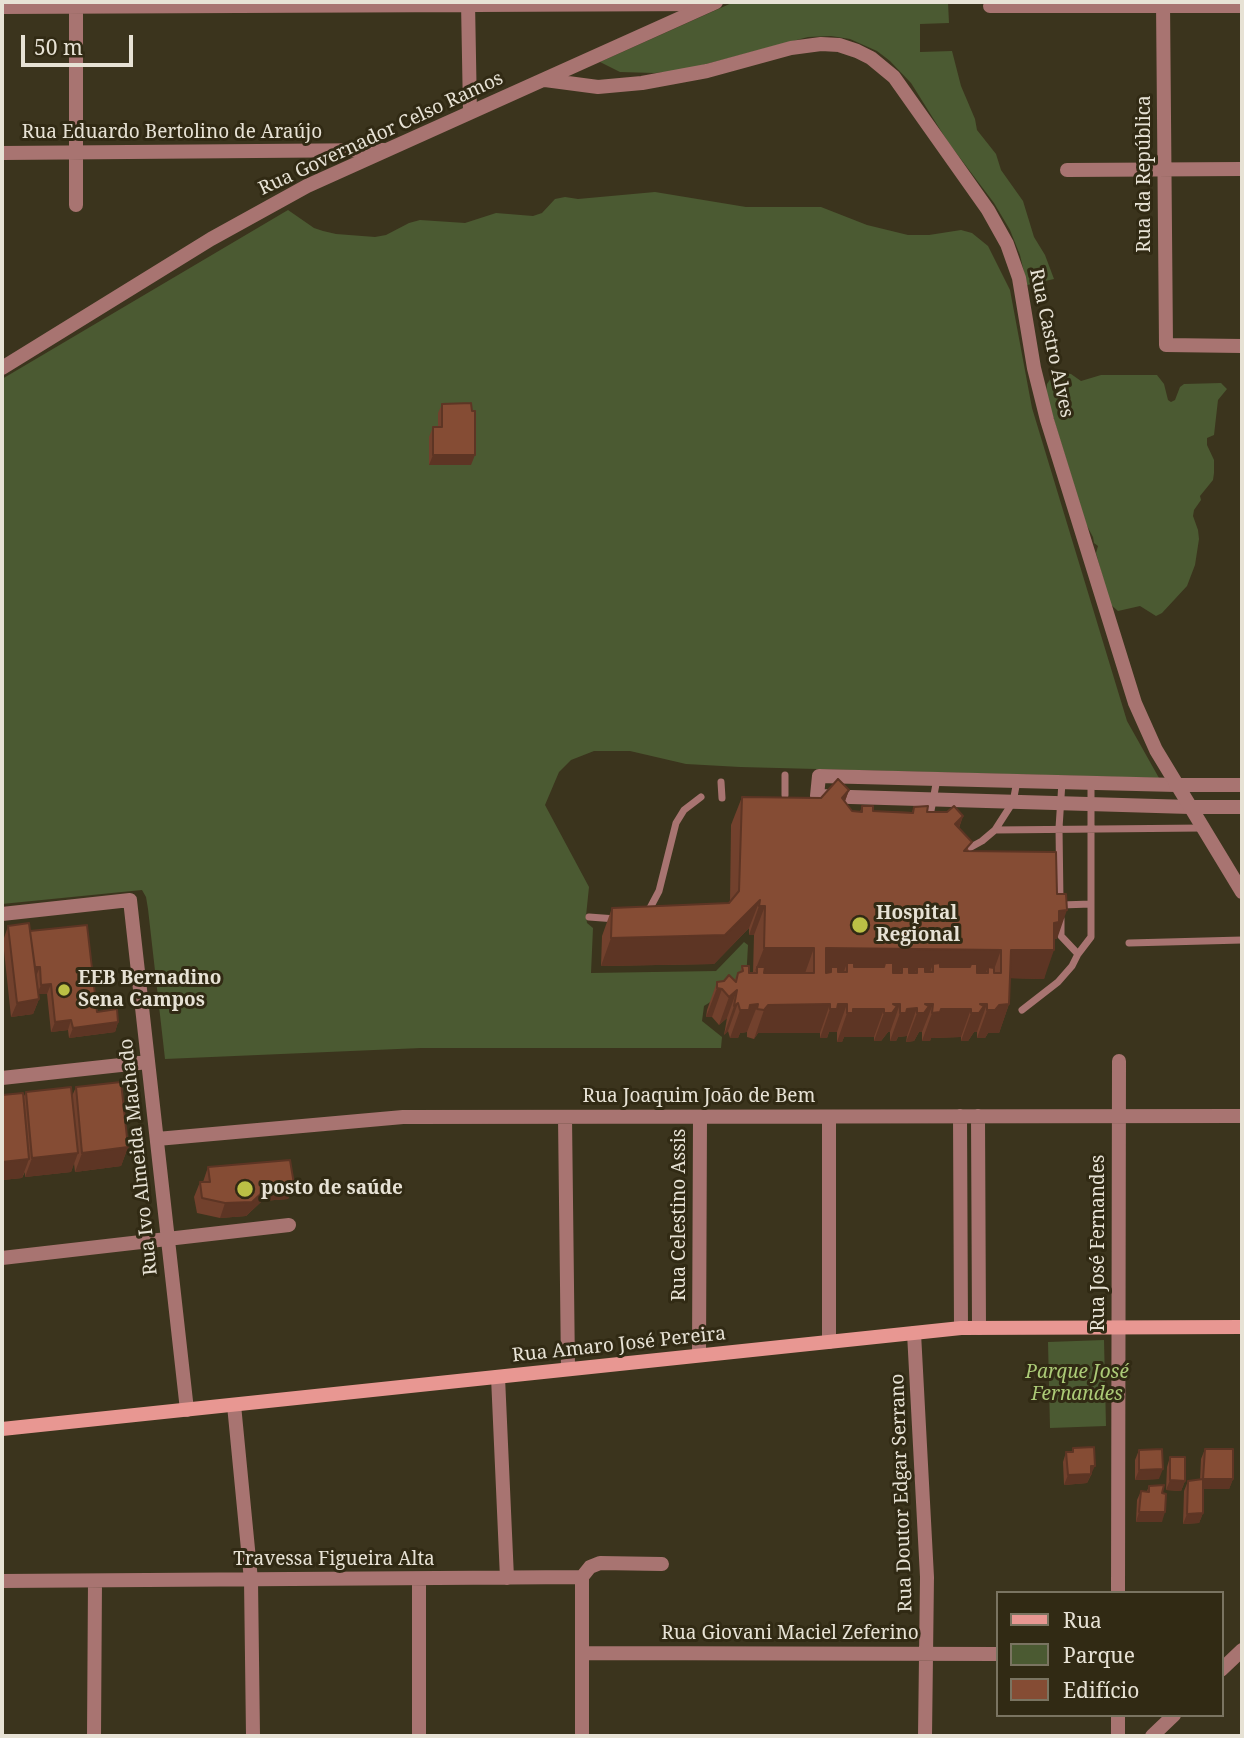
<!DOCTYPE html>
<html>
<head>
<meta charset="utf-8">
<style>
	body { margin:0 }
	#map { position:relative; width:1244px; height:1738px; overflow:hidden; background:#3b341d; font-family:"Noto Serif",serif }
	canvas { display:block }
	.frame { position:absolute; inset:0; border:4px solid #e7e2d5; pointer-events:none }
	.legend { position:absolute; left:996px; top:1591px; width:228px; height:126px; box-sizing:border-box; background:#312a14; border:2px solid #7a7461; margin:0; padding:9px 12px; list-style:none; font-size:21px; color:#e7e2d5 }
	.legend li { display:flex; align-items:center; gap:14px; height:35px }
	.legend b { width:35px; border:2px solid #7a7461 }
	.scale { position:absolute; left:21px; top:35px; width:112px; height:32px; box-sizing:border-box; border:4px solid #e7e2d5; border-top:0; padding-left:9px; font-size:21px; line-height:24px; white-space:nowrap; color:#e7e2d5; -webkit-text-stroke:5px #312a14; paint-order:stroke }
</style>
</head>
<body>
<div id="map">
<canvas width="1244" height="1738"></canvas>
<div class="frame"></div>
<ul class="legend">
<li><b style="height:9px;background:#e89792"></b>Rua</li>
<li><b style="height:19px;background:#4b5a32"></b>Parque</li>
<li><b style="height:19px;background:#854c34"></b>Edifício</li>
</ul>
<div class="scale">50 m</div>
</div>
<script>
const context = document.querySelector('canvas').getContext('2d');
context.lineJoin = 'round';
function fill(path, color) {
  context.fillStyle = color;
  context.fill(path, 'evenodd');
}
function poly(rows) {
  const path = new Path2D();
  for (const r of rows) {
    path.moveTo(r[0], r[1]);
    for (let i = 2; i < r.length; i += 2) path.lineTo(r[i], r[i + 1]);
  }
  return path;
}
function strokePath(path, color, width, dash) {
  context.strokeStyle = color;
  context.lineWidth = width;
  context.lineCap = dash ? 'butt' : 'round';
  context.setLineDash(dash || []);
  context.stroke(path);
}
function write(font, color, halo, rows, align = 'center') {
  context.font = font + ' "Noto Serif",serif';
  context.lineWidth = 6;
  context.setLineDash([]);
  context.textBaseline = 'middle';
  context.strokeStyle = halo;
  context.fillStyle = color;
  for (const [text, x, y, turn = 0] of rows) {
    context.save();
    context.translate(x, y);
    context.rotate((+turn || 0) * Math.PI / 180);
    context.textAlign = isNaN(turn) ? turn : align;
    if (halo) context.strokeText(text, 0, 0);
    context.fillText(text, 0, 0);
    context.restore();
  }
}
fill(poly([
	[734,2,948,2,949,23,920,24,920,52,952,51,961,86,975,119,977,130,996,154,1001,170,1023,201,1034,237,1045,255,1054,279,1027,285,1020,255,1010,230,994,203,948,142,911,83,890,61,877,51,850,39,831,36,808,37,699,66,695,70,654,73,620,72,600,62],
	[655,192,746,207,821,207,867,225,908,235,929,235,961,230,972,233,988,246,1010,290,1032,408,1127,721,1159,778,740,767,686,764,630,751,594,751,571,760,559,772,545,805,589,887,586,916,587,923,593,928,591,973,716,971,744,942,748,945,746,981,739,990,729,990,704,1006,702,1021,722,1037,721,1048,421,1048,165,1059,148,909,146,897,142,890,2,904,2,379,288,210,314,228,323,231,336,234,375,237,386,235,409,223,420,220,465,223,496,213,533,216,542,213,555,199,565,197,578,199],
	[1065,373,1071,374,1081,381,1101,375,1157,375,1164,384,1168,400,1171,402,1175,400,1180,387,1184,384,1221,383,1227,389,1218,400,1214,435,1207,438,1207,445,1214,460,1214,473,1213,480,1200,496,1201,500,1194,510,1193,516,1198,530,1199,539,1195,565,1187,586,1162,613,1156,616,1140,606,1118,611,1110,604,1096,553,1098,546,1094,543,1093,537,1086,524,1046,394,1047,384,1051,378],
	[1104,1340,1106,1426,1050,1428,1048,1342]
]), '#4b5a32');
strokePath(poly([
	[721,782,722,798],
	[785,795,785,775],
	[929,821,937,779],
	[995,830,1013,802,1017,781],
	[962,852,982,841,995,830,1202,828],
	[1060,901,1059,828,1062,782],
	[1061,905,1091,904],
	[643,912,650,908,659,891,676,823,684,810,701,797],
	[589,917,616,919],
	[1061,919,1061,936,1078,954,1091,937,1091,784],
	[1129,943,1242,940],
	[1022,1010,1058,982,1072,966,1078,954]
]), '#a87471', 7);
strokePath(poly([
	[76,2,76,205],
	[468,2,470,112],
	[1163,2,1166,345,1242,346],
	[990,6,1242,6],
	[2,7,711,4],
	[2,153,384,150],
	[1067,170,1242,169],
	[1176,785,819,776,817,796,1190,807],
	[2,914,130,900,187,1410],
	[2,1078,148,1062],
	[960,1116,961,1328],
	[978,1116,979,1328],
	[565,1117,568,1369],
	[829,1117,829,1342],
	[157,1139,403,1117,1242,1116],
	[2,1258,289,1225],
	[914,1333,927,1577,925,1736],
	[699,1355,700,1117],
	[498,1377,507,1578],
	[234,1405,251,1580,253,1736],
	[2,1581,582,1577,590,1567,600,1563,662,1564],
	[1118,1593,1119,1061],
	[582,1653,997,1654],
	[94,1736,95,1581],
	[419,1736,419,1579],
	[582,1736,582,1577],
	[1118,1736,1118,1715]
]), '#a87471', 14);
strokePath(poly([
	[545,80,598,87,642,83,707,71,791,48,821,44,839,45,857,51,871,58,894,77,988,210,1007,244,1019,278,1034,368,1047,420,1135,703,1156,750,1242,892],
	[2,368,211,239,307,186,716,2],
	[1176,785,1242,785],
	[1190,807,1242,807],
	[1221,1670,1242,1650],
	[1152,1736,1174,1715]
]), '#a87471', 14);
strokePath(poly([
	[2,1429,961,1328,1242,1327]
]), '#e89792', 14);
fill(poly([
	[442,404,471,465,429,465,429,437,433,427,438,427,438,413],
	[849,790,845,801,852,811,860,812,862,806,873,811,912,812,914,807,927,812,963,816,959,828,969,851,1057,939,1054,939,1044,979,1010,978,1009,1004,999,1033,988,1033,985,1038,977,1038,977,1032,974,1032,968,1041,961,1041,961,1037,931,1038,930,1041,922,1041,922,1032,919,1032,914,1041,906,1042,907,1036,898,1037,896,1041,890,1041,890,1032,888,1032,881,1041,874,1041,874,1037,844,1037,842,1042,837,1042,837,1032,829,1032,827,1038,820,1038,820,1033,758,1033,754,1039,747,1037,747,1032,740,1033,738,1038,730,1038,728,1031,724,1035,727,1018,719,1025,712,1017,706,1017,707,1010,717,982,734,981,738,973,740,972,742,966,749,973,753,973,754,935,749,935,749,928,714,964,601,966,602,936,612,908,729,903,730,902,731,825,742,797,821,798],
	[8,926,30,931,97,1012,118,1022,115,1032,69,1038,68,1030,51,1032,47,994,38,994,39,999,33,1014,11,1017,3,941],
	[76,1087,128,1147,121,1166,75,1172,74,1163,71,1172,25,1177,25,1172,22,1178,2,1180,2,1095,23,1098,26,1092,72,1096],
	[208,1167,294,1184,288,1199,262,1201,246,1216,220,1218,197,1213,194,1197,200,1182,203,1182],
	[1073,1448,1091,1475,1087,1483,1064,1485,1063,1462,1066,1452,1072,1452],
	[1205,1449,1233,1479,1229,1489,1203,1489,1203,1513,1199,1523,1183,1524,1184,1491,1188,1481,1200,1480,1201,1459],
	[1139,1450,1159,1479,1135,1480,1135,1460],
	[1170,1457,1185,1481,1181,1491,1166,1490,1167,1467],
	[1149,1486,1162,1493,1162,1522,1136,1522,1137,1500,1141,1491,1147,1491]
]), '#72412d');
fill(poly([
	[433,455,475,455,471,465,429,465],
	[849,790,839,818,842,798],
	[963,816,953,844,955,824],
	[760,900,749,928,714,964,601,966,611,938],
	[759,906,765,906,754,935,749,935],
	[1067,910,1057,939,1053,939,1054,950,1044,979,1001,978,1011,950,1059,911],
	[764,948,814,948,804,976,757,973,757,967,753,976],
	[826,948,1001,950,991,978,988,973,988,967,984,978,970,967,971,964,965,978,933,972,933,964,928,978,917,973,917,967,914,977,902,973,902,967,899,977,884,967,885,963,880,977,847,972,847,963,842,977,831,967,828,977,816,977],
	[33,967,40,967,36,976,30,977],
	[51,984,47,994,37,994,41,985],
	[717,988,722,989,712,1017,706,1017],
	[737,990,727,1018,719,1025,729,997],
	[39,999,33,1014,11,1017,17,1003],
	[738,1003,728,1031,724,1035,734,1006],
	[758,1004,747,1032,740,1033,738,1038,730,1038,740,1010,750,1005],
	[830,1004,820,1033,758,1033,754,1039,764,1010,768,1005],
	[838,1004,847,1004,837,1032,829,1032,827,1038,820,1038,830,1009],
	[893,1004,900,1004,890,1032,888,1032,881,1041,874,1041,884,1013],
	[925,1004,933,1004,922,1032,919,1032,914,1041,906,1042,917,1013],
	[980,1004,987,1004,977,1032,974,1032,968,1041,961,1041,971,1013],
	[1009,1004,999,1033,988,1033,985,1038,977,1038,987,1010,999,1005],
	[917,1008,907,1036,898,1037,896,1041,890,1041,900,1013,907,1009],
	[853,1009,884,1009,874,1037,844,1037,842,1042,837,1042,847,1013],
	[941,1009,971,1009,961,1037,931,1038,930,1041,922,1041,932,1013],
	[71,1020,68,1030,51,1032,55,1022],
	[118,1022,115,1032,69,1038,73,1028],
	[128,1147,121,1166,75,1172,82,1153],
	[78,1153,71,1172,25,1177,32,1158],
	[29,1159,22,1178,2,1180,2,1162],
	[294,1184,288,1199,262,1201,246,1216,220,1218,225,1203,268,1187],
	[1091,1466,1095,1466,1087,1483,1064,1485,1068,1475],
	[1163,1469,1159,1479,1135,1480,1139,1470],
	[1203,1479,1233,1479,1229,1489,1199,1489],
	[1170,1480,1185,1481,1181,1491,1166,1490],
	[1139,1512,1165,1512,1162,1522,1136,1522],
	[1203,1513,1199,1523,1183,1524,1187,1514]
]), '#5d3524');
const building = poly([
	[471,403,472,411,475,411,475,455,433,455,433,427,442,427,442,404,471,403],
	[838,779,849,790,842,798,852,811,862,812,862,806,873,806,873,811,913,813,914,807,928,806,927,812,947,812,954,806,963,816,955,824,972,842,964,851,1056,852,1057,894,1066,894,1067,910,1059,911,1059,922,1054,923,1054,950,1011,950,1009,1004,999,1005,995,1010,987,1010,987,1004,980,1004,984,1006,979,1013,971,1013,971,1009,941,1009,940,1012,932,1013,933,1004,925,1004,929,1006,924,1013,917,1013,917,1008,907,1009,906,1013,900,1013,900,1004,893,1004,897,1006,892,1013,884,1013,884,1009,853,1009,853,1013,847,1013,847,1004,838,1004,837,1009,830,1009,830,1004,768,1005,764,1010,757,1009,758,1004,750,1005,749,1010,740,1010,738,1003,734,1006,737,990,729,997,722,989,717,988,717,982,724,981,729,975,736,982,738,973,743,971,742,966,749,966,749,973,757,973,757,967,765,967,764,973,814,973,814,948,764,948,765,906,759,906,760,900,725,935,611,938,612,908,729,903,739,891,742,797,821,798,838,779],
	[826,948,1001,950,1001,973,994,973,994,968,988,967,988,973,977,973,977,964,971,964,970,967,940,967,940,963,933,964,933,972,925,972,925,967,917,967,917,973,909,973,909,967,902,967,902,973,893,973,893,963,885,963,884,967,854,967,854,963,847,963,847,972,838,972,838,967,831,967,831,972,826,973,826,948],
	[29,923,39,999,17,1003,8,926,29,923],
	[87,925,97,1012,117,1009,118,1022,73,1028,71,1020,55,1022,51,984,41,985,40,967,35,967,30,931,87,925],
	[121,1082,128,1147,82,1153,76,1087,121,1082],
	[71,1087,78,1153,32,1158,26,1092,71,1087],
	[23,1093,29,1159,2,1162,2,1095,23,1093],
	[290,1160,294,1184,268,1187,252,1202,225,1203,202,1198,200,1182,210,1182,208,1167,290,1160],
	[1094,1447,1095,1466,1091,1466,1091,1474,1068,1475,1066,1452,1073,1452,1073,1448,1094,1447],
	[1162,1449,1163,1469,1139,1470,1139,1450,1162,1449],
	[1205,1449,1233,1449,1233,1479,1203,1479,1205,1449],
	[1170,1457,1185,1457,1185,1481,1170,1480,1170,1457],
	[1203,1479,1203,1513,1187,1514,1188,1481,1203,1479],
	[1164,1485,1162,1493,1166,1494,1165,1512,1139,1512,1141,1491,1149,1492,1149,1486,1164,1485]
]);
fill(building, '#854c34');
strokePath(building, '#5d3524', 2);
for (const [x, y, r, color] of [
	[860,925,9,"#bbc045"],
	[64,990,7,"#bbc045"],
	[245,1189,9,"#bbc045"]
]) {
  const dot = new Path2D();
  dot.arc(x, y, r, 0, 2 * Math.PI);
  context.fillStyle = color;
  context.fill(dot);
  strokePath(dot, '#312a14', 2.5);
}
write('19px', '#e7e2d5', '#312a14', [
	["Rua Eduardo Bertolino de Araújo",172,133],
	["Rua Governador Celso Ramos",381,134,-25],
	["Rua da República",1145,174,-90],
	["Rua Castro Alves",1051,343,78],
	["Rua Joaquim João de Bem",699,1097],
	["Rua Ivo Almeida Machado",139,1157,-96],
	["Rua Celestino Assis",680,1215,-90],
	["Rua José Fernandes",1099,1243,-90],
	["Rua Amaro José Pereira",619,1345,-6],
	["Rua Doutor Edgar Serrano",902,1493,-92],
	["Travessa Figueira Alta",334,1560],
	["Rua Giovani Maciel Zeferino",790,1634]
]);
write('bold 19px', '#e7e2d5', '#312a14', [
	["Hospital",876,914],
	["Regional",876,936],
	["EEB Bernadino",78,979],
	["Sena Campos",78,1001],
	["posto de saúde",261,1189]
], 'left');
write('italic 19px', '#accb77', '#312a14', [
	["Parque José",1077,1373],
	["Fernandes",1077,1395]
]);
</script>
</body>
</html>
